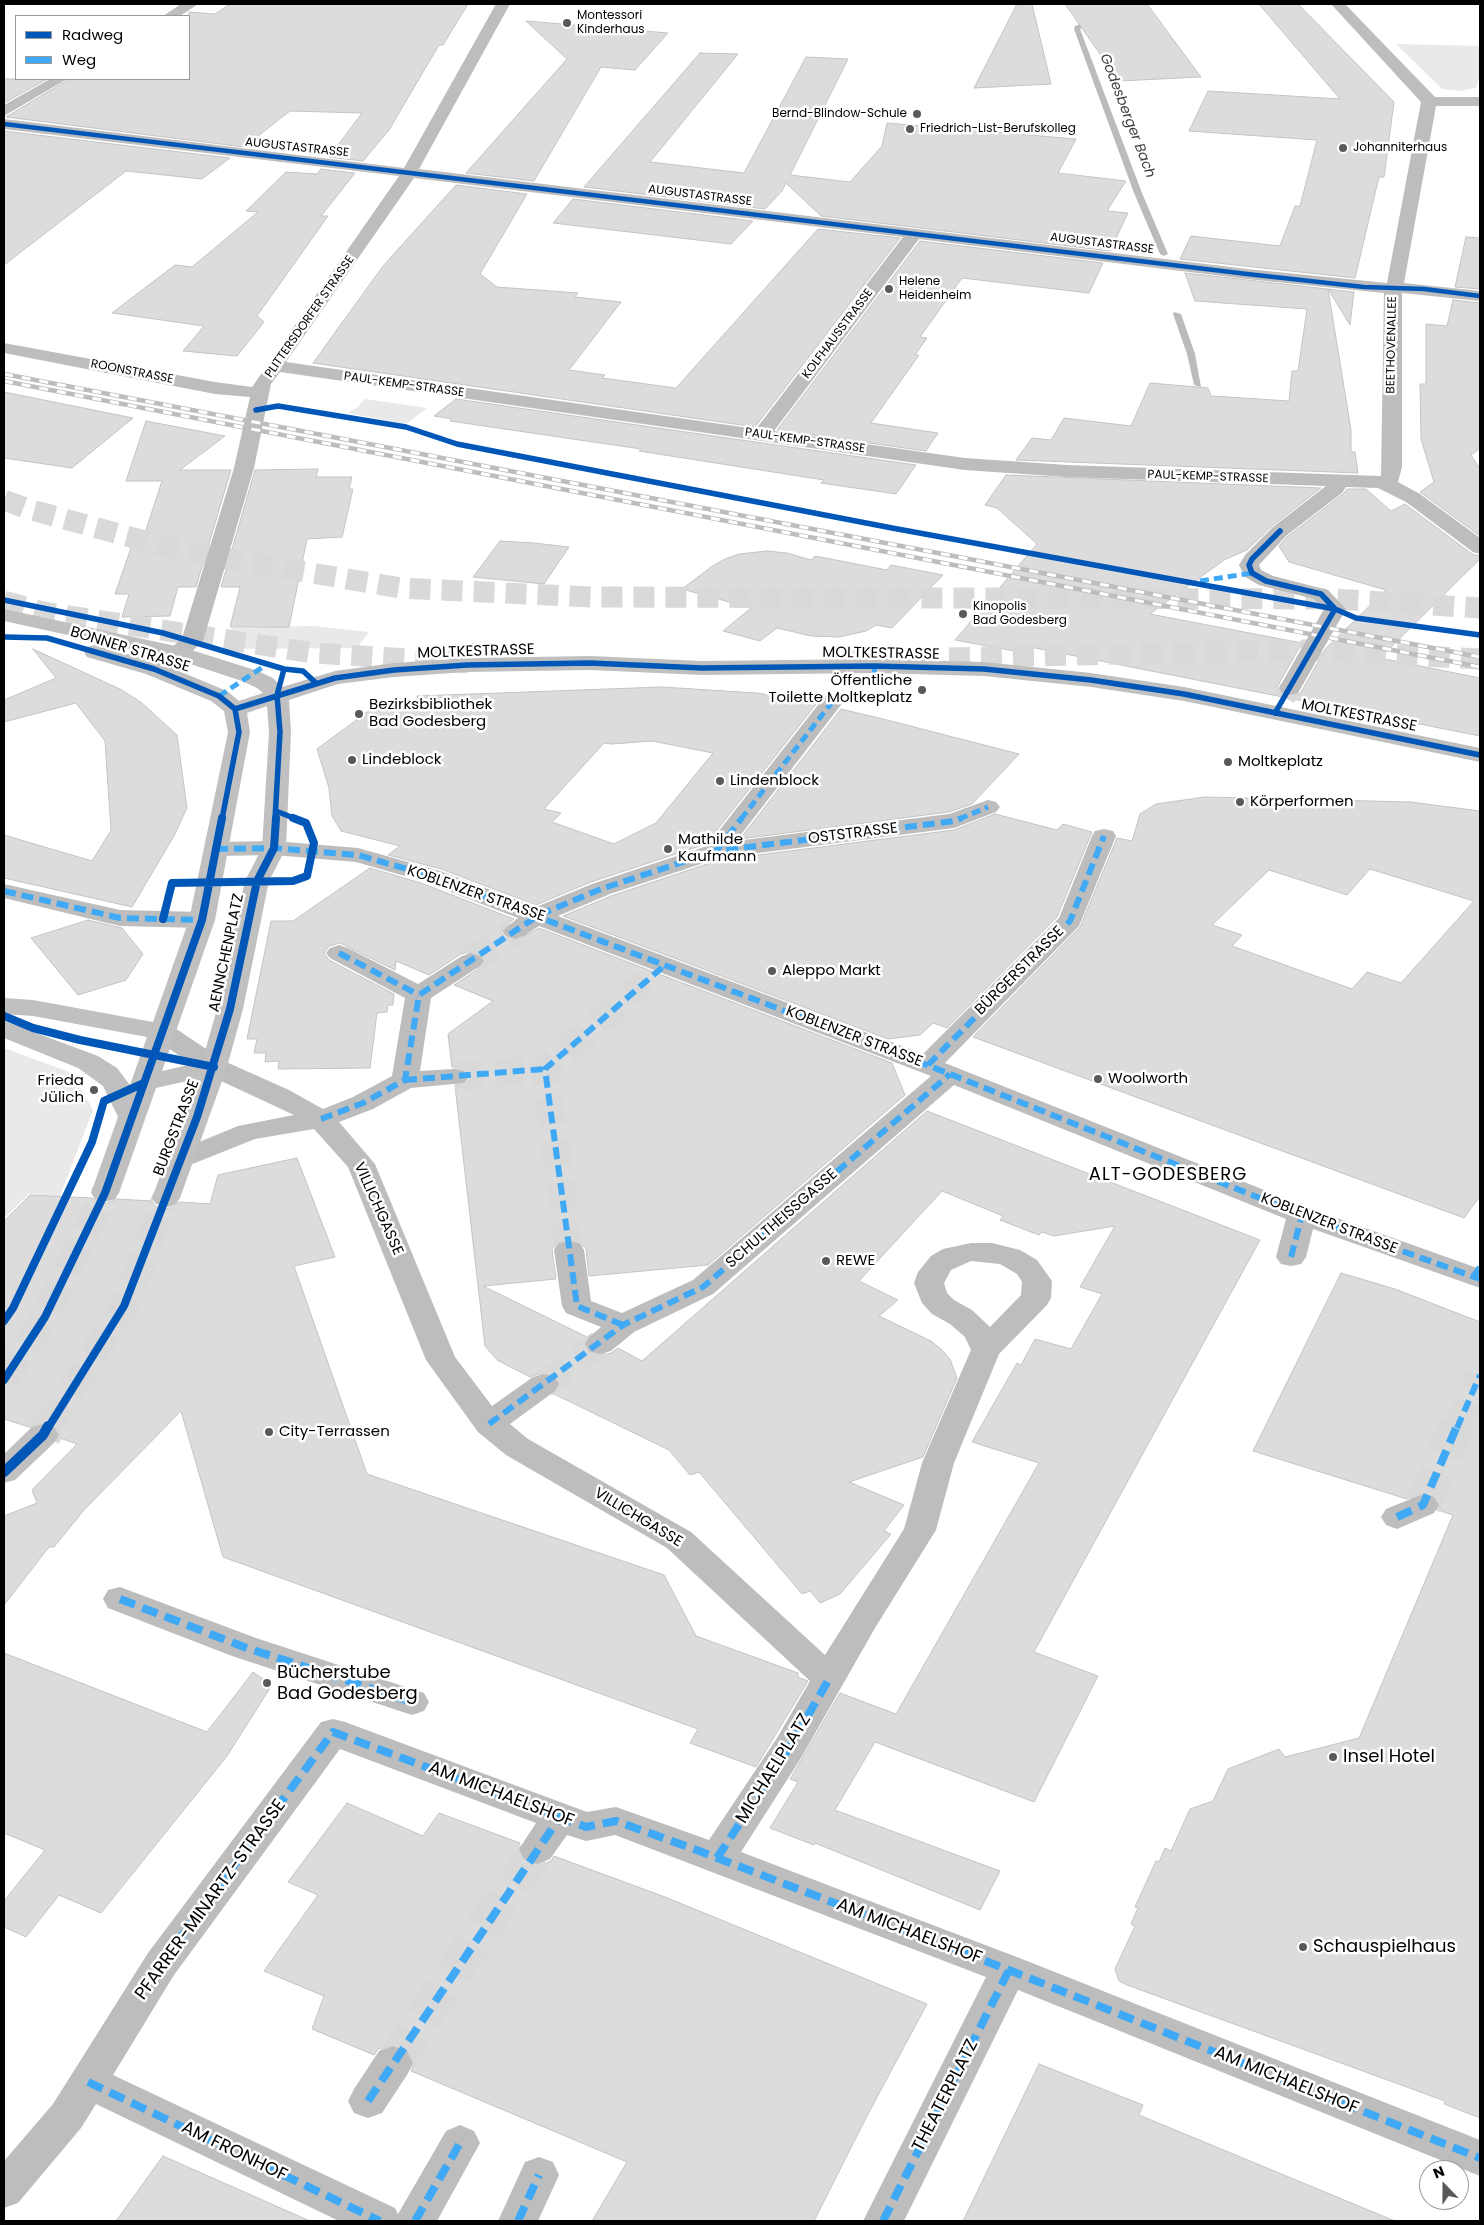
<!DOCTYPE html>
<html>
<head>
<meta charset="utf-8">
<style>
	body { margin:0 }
	#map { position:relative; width:1484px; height:2225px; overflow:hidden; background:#fff; font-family:Poppins,sans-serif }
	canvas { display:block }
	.frame { position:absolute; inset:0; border:5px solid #000; pointer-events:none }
	.legend { position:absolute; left:15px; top:15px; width:175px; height:65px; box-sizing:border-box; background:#fff; border:1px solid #999; margin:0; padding:6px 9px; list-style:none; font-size:15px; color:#000 }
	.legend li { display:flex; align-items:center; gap:10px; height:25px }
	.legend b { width:25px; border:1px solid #999 }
	.north { position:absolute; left:1419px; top:2160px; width:50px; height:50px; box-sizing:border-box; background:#fff; border:1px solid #999; border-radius:50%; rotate:338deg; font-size:14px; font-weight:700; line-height:20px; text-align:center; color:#000 }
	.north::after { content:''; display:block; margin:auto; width:18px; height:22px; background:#595959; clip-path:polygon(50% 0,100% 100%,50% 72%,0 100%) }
</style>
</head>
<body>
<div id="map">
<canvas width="1484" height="2225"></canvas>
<div class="frame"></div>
<ul class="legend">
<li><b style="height:6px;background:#0057b8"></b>Radweg</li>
<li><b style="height:6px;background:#3fa9f5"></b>Weg</li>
</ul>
<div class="north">N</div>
</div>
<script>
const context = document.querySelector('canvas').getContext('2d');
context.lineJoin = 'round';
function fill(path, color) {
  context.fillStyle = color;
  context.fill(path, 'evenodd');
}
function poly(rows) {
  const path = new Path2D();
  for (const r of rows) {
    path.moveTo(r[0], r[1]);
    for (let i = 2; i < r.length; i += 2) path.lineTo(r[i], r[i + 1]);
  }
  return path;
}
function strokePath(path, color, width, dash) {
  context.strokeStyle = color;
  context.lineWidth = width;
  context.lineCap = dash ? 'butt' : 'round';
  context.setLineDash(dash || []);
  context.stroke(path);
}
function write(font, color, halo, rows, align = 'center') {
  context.font = font + ' Poppins,sans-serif';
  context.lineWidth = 5;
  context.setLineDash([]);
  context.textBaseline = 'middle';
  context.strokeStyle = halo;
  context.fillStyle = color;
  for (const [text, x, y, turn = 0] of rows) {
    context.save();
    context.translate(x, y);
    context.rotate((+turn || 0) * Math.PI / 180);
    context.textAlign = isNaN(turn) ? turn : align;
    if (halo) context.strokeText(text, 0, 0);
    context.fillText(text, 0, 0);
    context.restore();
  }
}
fill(poly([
	[1396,44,1480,46,1480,74,1476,88,1460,91,1442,89],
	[365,399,427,408,406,424,347,413,357,408],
	[313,626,369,632,357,648,236,649,228,642,232,628],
	[4,1048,72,1073,93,1110,60,1196,29,1194,4,1218]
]), '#e9e9e9');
fill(poly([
	[1109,4,1116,4,1090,24,1080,29,1142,193,1168,254,1164,256,1160,254,1134,193,1074,29,1075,26,1086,22,1109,4],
	[1174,312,1181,314,1195,354,1201,387,1194,385,1187,354,1173,314,1174,312]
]), '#bbb');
const building = poly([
	[230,4,468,4,443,45,439,45,389,130,363,161,329,157,362,113,290,111,244,147,6,117,69,79,189,79,189,12,215,14,230,4],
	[1017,4,1032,4,1051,84,974,88,1017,4],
	[1065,4,1147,4,1201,77,1119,81,1065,4],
	[1259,4,1298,4,1394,102,1384,177,1379,177,1355,278,1180,259,1191,236,1280,246,1295,206,1300,206,1317,140,1189,131,1208,91,1340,99,1259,4],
	[526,21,668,33,635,70,601,67,534,181,466,173,567,59,526,21],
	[700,53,738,54,650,162,744,173,806,57,848,59,790,175,850,182,882,146,887,123,1076,139,1058,173,1126,181,1107,211,1128,213,1110,251,821,216,786,183,782,191,765,209,584,187,700,53],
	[4,79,47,79,4,103,4,79],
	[4,131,230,158,202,179,126,171,4,265,4,131],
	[321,169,355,173,321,216,328,216,257,316,264,322,237,356,183,351,204,326,112,313,175,265,192,267,258,212,246,211,286,172,317,174,321,169],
	[456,185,527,194,480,274,497,287,578,293,575,297,621,302,569,370,605,375,602,378,676,388,818,229,900,238,755,427,313,363,383,266,456,185],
	[573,199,753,221,731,244,553,223,573,199],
	[1466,237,1480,238,1480,289,1455,287,1466,237],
	[920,241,1103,263,1089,293,962,278,920,337,927,338,915,355,919,355,871,423,938,433,926,451,777,430,920,241],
	[1185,273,1354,292,1350,325,1328,289,1351,430,1351,452,1355,452,1358,473,1016,460,1032,438,1051,440,1064,418,1131,426,1150,383,1208,388,1211,396,1289,401,1292,371,1298,371,1307,309,1195,301,1185,273],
	[1453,300,1480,303,1480,448,1471,455,1480,469,1480,536,1420,492,1434,482,1421,439,1420,384,1426,384,1426,324,1447,326,1453,300],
	[4,392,133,418,72,468,4,458,4,392],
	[456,399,916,465,896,494,821,483,824,480,639,451,641,449,450,421,452,419,434,416,456,399],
	[146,421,225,436,180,470,231,470,196,587,178,587,170,616,122,617,129,594,115,594,133,542,142,542,162,481,126,481,146,421],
	[318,469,316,477,352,477,349,489,353,489,342,537,307,539,289,627,230,627,240,587,221,587,255,470,318,469],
	[1006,475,1321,488,1272,526,1247,550,1224,560,1150,614,1302,643,1277,687,1280,694,1290,697,1300,694,1326,648,1386,590,1289,562,1279,546,1288,536,1343,494,1347,489,1366,489,1391,511,1405,504,1472,554,1480,556,1480,559,1380,658,1480,678,1480,736,1030,647,1025,653,955,640,1037,544,997,508,985,505,1006,475],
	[500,541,534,543,569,547,544,584,473,577,500,541],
	[767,551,787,553,811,560,815,556,887,570,891,565,943,575,892,628,876,625,866,631,839,637,811,636,777,628,760,641,723,631,751,608,682,589,711,567,725,559,739,554,767,551],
	[33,649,122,690,142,703,177,735,187,808,174,836,132,907,4,878,4,835,92,861,111,830,105,741,76,703,4,722,4,700,56,678,33,649],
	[662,687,757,693,817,703,706,844,591,882,536,905,441,869,388,855,400,846,341,831,332,816,329,788,317,749,378,704,417,703,417,696,662,687],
	[652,741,713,753,656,823,614,844,552,822,561,813,544,809,604,743,612,744,652,741],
	[841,709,887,720,1019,754,972,804,949,812,740,839,841,709],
	[1205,797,1411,802,1480,811,1480,1196,1464,1218,973,1037,1080,927,1117,838,1132,841,1140,814,1156,804,1205,797],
	[1370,869,1474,901,1401,983,1367,972,1352,989,1232,946,1242,935,1212,925,1269,870,1347,895,1370,869],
	[995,814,1057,830,1063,824,1092,832,1057,917,947,1028,933,1023,920,1035,888,1039,563,916,611,896,719,860,954,830,995,814],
	[370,868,421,883,514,919,500,931,505,938,516,941,539,928,892,1063,905,1095,708,1265,589,1276,586,1249,579,1241,569,1239,559,1241,552,1249,556,1279,483,1286,587,1337,583,1345,589,1353,600,1356,611,1353,618,1348,642,1361,927,1111,1260,1240,1034,1652,1098,1676,1034,1802,875,1742,835,1810,1000,1871,980,1910,815,1843,814,1845,770,1828,798,1782,790,1779,840,1693,896,1714,1039,1463,972,1442,1017,1363,1021,1365,1035,1339,1071,1349,1102,1294,1080,1287,1115,1226,1054,1236,1042,1232,1039,1235,1000,1220,1003,1216,942,1191,859,1281,898,1300,879,1316,931,1341,941,1349,950,1359,957,1378,923,1457,849,1482,904,1505,884,1531,891,1534,840,1594,820,1603,810,1591,802,1594,699,1472,690,1475,669,1450,554,1394,561,1385,555,1375,544,1372,530,1377,497,1360,485,1346,455,1086,466,1084,470,1076,464,1069,452,1067,448,1034,493,1001,454,985,481,967,486,961,481,955,472,951,461,954,429,975,396,961,395,970,340,943,329,946,324,953,329,960,394,994,393,1005,388,1005,387,1012,377,1013,370,1068,278,1069,279,1061,265,1062,266,1053,254,1053,257,1039,247,1039,271,921,293,921,370,868],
	[88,920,122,928,143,954,126,980,78,995,31,938,88,920],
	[297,1158,335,1257,294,1266,367,1474,664,1575,696,1636,798,1673,798,1677,808,1681,756,1767,690,1743,698,1729,223,1557,181,1411,84,1510,54,1547,49,1547,4,1605,4,1516,37,1503,32,1490,77,1444,60,1438,61,1434,54,1425,43,1422,29,1427,4,1419,4,1221,30,1195,92,1198,104,1204,117,1199,152,1201,155,1206,165,1209,177,1206,179,1202,210,1204,218,1175,297,1158],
	[1341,1273,1395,1289,1480,1322,1480,2118,1444,2104,1445,2101,1127,1985,1119,1981,1115,1969,1135,1926,1131,1924,1138,1908,1135,1907,1156,1861,1159,1862,1165,1848,1171,1851,1190,1809,1213,1801,1228,1769,1279,1749,1285,1757,1359,1738,1453,1515,1438,1510,1441,1504,1434,1495,1422,1492,1407,1499,1253,1451,1341,1273],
	[4,1653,207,1732,253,1672,272,1685,227,1756,101,1913,59,1895,26,1937,4,1927,4,1901,45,1850,4,1833,4,1653],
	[347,1803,423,1836,439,1813,520,1843,517,1850,523,1861,538,1866,551,1861,554,1856,665,1897,927,2004,867,2116,814,2221,592,2221,627,2162,411,2071,415,2062,408,2049,392,2044,378,2049,374,2055,312,2029,324,1996,264,1971,318,1895,288,1882,347,1803],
	[1039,2064,1143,2105,1139,2115,1395,2221,963,2221,1039,2064],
	[163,2156,310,2221,116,2221,163,2156]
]);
fill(building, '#dcdcdc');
strokePath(building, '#c4c4c4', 1);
strokePath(poly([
	[1285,698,1290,688]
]), '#d9d9d9', 21, [21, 11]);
strokePath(poly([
	[471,961,515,931],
	[454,1077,545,1069],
	[569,1250,545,1069,646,981],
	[544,1384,600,1344],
	[1457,1428,1480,1375]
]), '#d9d9d9', 28, [28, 14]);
strokePath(poly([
	[1423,1505,1457,1426],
	[393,2063,537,1849]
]), '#d9d9d9', 36, [36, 18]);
strokePath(poly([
	[4,1380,45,1317,105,1193],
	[48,1428,124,1306,166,1198]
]), '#d9d9d9', 28, [28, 14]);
strokePath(poly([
	[43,1435,48,1426]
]), '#d9d9d9', 36, [36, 18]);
strokePath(poly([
	[4,500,28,509,181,551,401,588,591,597,1335,599,1480,608],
	[4,601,43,612,314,653,470,663],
	[853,660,1306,650,1480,659]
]), '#d9d9d9', 21, [21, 11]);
fill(poly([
	[181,4,198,4,180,16,163,16,181,4],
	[496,4,510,4,419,169,1247,269,1387,283,1421,102,1331,4,1345,4,1435,97,1480,97,1480,106,1436,106,1404,283,1480,291,1480,301,1402,293,1402,467,1398,482,1420,494,1480,538,1480,554,1473,552,1406,502,1378,488,1346,487,1342,493,1287,535,1259,565,1261,570,1273,576,1328,590,1346,609,1301,688,1298,693,1290,695,1282,693,1279,688,1324,609,1314,599,1259,585,1245,577,1239,565,1245,555,1273,527,1326,486,1067,477,965,470,280,372,271,384,254,468,203,641,185,658,177,660,169,658,166,653,182,638,234,468,250,397,215,394,4,353,4,343,215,382,252,387,399,176,4,129,4,119,404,168,496,4],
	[414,178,903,237,756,429,286,362,414,178],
	[919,239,1247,279,1384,293,1381,476,1067,465,965,458,774,431,919,239],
	[50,79,67,79,4,116,4,105,50,79],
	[833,694,841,696,844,701,736,841,949,814,988,800,996,802,1000,807,996,812,954,828,719,858,610,894,558,916,923,1054,1059,918,1092,836,1095,831,1104,829,1113,831,1116,836,1079,926,945,1063,1312,1209,1480,1269,1480,1288,1313,1229,1306,1257,1301,1264,1291,1266,1281,1264,1276,1257,1286,1219,954,1085,713,1294,634,1332,611,1351,600,1354,589,1351,585,1344,589,1337,601,1327,566,1313,562,1306,554,1250,559,1243,569,1241,579,1243,584,1250,591,1301,622,1313,693,1280,931,1076,539,926,524,936,515,939,506,936,502,931,518,918,422,881,356,862,274,855,216,856,207,854,204,849,207,844,216,842,274,841,358,848,440,871,536,907,592,884,707,846,825,696,833,694],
	[4,884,120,910,202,912,211,915,215,920,211,925,202,928,120,926,4,898,4,884],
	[339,945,348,948,418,984,462,956,471,953,480,956,484,961,480,966,431,998,420,1071,454,1069,464,1071,468,1077,464,1083,411,1088,373,1109,339,1122,375,1164,455,1357,492,1406,533,1377,544,1374,555,1377,559,1384,555,1391,510,1424,528,1439,691,1532,825,1655,904,1529,922,1463,971,1350,965,1337,950,1324,932,1314,922,1303,914,1283,918,1272,931,1256,943,1249,971,1243,992,1243,1020,1250,1037,1260,1052,1281,1051,1298,1047,1305,999,1354,954,1463,936,1530,875,1628,801,1758,741,1852,1022,1959,1480,2140,1480,2176,1018,1990,904,2221,863,2221,986,1977,615,1835,586,1841,567,1835,550,1859,537,1864,524,1859,519,1849,536,1823,340,1749,174,1975,113,2075,395,2208,398,2214,446,2131,460,2125,474,2131,480,2143,437,2221,339,2221,96,2104,81,2128,18,2203,4,2208,4,2161,53,2104,148,1953,321,1722,333,1719,345,1722,587,1812,616,1807,709,1840,777,1738,810,1681,667,1548,506,1455,478,1432,426,1360,348,1167,314,1129,255,1139,180,1169,170,1166,166,1160,170,1154,238,1126,294,1115,204,1073,154,1038,150,1032,154,1026,163,1024,172,1026,224,1061,289,1090,323,1109,353,1097,392,1076,405,998,330,958,326,953,330,948,339,945],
	[971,1261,1000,1264,1017,1274,1022,1282,1021,1295,990,1327,972,1310,954,1300,947,1293,944,1283,951,1270,971,1261],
	[1423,1494,1434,1497,1439,1505,1434,1513,1397,1529,1386,1525,1381,1517,1386,1509,1423,1494],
	[120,1587,256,1638,424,1693,429,1702,424,1711,412,1715,232,1656,108,1608,103,1599,108,1590,120,1587],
	[393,2046,407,2051,413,2063,407,2075,382,2113,368,2118,354,2113,348,2101,354,2089,379,2051,393,2046],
	[539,2157,553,2162,559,2175,538,2221,498,2221,525,2162,539,2157]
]), '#bdbdbd');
fill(poly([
	[4,609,185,648,258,671,273,678,282,687,335,671,394,663,467,658,590,656,702,661,874,659,984,662,1091,673,1184,687,1480,748,1480,762,1184,701,1091,687,984,676,874,673,702,675,590,670,467,672,394,677,338,684,289,700,291,732,286,848,269,881,243,1009,227,1067,180,1198,176,1204,166,1207,156,1204,152,1198,196,1079,156,1088,119,1193,115,1199,105,1202,95,1199,91,1193,118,1117,103,1086,78,1068,4,1038,4,1021,98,1056,117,1068,130,1085,147,1037,33,1016,4,1014,4,998,33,1000,153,1022,189,920,228,732,224,711,211,701,146,674,87,657,84,652,87,647,95,645,162,664,227,691,239,701,263,693,257,688,242,681,172,658,4,621,4,609],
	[267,706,269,732,262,848,245,881,217,1009,202,1062,162,1071,215,920,250,732,247,713,267,706],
	[43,1424,54,1427,59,1435,54,1443,15,1480,4,1483,4,1454,32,1427,43,1424]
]), '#c0c0c0');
const rail = poly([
	[4,374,1480,657],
	[4,381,1480,667]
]);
strokePath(rail, '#bdbdbd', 4.5);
strokePath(rail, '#fff', 3, [9]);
strokePath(poly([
	[1200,581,1252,573],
	[874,666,875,680],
	[219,696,269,663],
	[741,819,833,701],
	[959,819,988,807]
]), '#3fa9f5', 5, [9, 5]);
strokePath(poly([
	[216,849,274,848,358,855,431,876,950,1074,1302,1215,1480,1279],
	[716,851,742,818],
	[4,891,120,918,202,920],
	[339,953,419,995],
	[928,1065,1070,921,1104,836],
	[405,1080,545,1069],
	[321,1119,363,1103,405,1080,419,995,539,915,601,889,716,851,954,821,962,818],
	[1291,1257,1302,1215],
	[1473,1277,1480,1267],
	[623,1325,577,1306,545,1069,665,965],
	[489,1424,623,1325,703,1287,950,1074],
	[1457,1428,1480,1375]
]), '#3fa9f5', 6, [12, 6]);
strokePath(poly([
	[1397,1517,1423,1505,1457,1426],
	[120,1599,244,1647,412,1702],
	[717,1858,789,1748,829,1679],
	[161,1964,333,1732,586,1827,616,1821,694,1849,1009,1970,1480,2158],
	[88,2082,380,2221],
	[368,2101,560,1817],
	[415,2221,460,2143],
	[518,2221,539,2175],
	[883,2221,1009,1970]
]), '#3fa9f5', 8, [16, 8]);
strokePath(poly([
	[4,124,1247,274,1364,287,1424,289,1480,296]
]), '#0057b8', 4.5);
strokePath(poly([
	[256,410,278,406,406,427,457,444,892,528,1335,609,1356,618,1480,635],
	[1280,531,1252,559,1249,565,1252,573,1266,581,1321,594,1335,609],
	[4,600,163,633,284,669,303,671,316,683],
	[4,637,47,638,154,669,219,696,235,709,239,732,222,819],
	[235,709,335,678,394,670,467,665,590,663,702,668,874,666,984,669,1091,680,1184,694,1480,755],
	[1275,713,1335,609],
	[276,811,296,819],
	[275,819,280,732,277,695,284,669]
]), '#0057b8', 5.5);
strokePath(poly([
	[163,919,172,883,293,881,307,876,314,843,306,823,293,818],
	[4,1016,33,1028,80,1040,214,1067],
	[4,1321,13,1308,92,1142,104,1101,144,1083],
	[4,1380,45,1317,105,1193,202,920,222,818],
	[48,1428,124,1306,197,1117,230,1009,257,881,274,848,276,818]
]), '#0057b8', 8);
strokePath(poly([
	[4,1472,43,1435,48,1426]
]), '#0057b8', 10);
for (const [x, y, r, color] of [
	[567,23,5,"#595959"],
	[917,114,5,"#595959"],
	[910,129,5,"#595959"],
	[1343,148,5,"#595959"],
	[889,289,5,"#595959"],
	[963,614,5,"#595959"],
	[922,690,5,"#595959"],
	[359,714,5,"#595959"],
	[352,760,5,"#595959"],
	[1228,762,5,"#595959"],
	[720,781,5,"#595959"],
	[1240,802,5,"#595959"],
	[668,849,5,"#595959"],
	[772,971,5,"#595959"],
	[1098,1079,5,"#595959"],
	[94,1090,5,"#595959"],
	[826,1261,5,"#595959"],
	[269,1432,5,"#595959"],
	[267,1683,5,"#595959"],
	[1333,1757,5,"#595959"],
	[1303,1947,5,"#595959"]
]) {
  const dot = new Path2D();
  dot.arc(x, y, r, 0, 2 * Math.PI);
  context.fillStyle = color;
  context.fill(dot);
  strokePath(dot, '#fff', 2);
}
write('12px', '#000', '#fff', [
	["Montessori",577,16],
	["Kinderhaus",577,30],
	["Bernd-Blindow-Schule",907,114,"right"],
	["Friedrich-List-Berufskolleg",920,129],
	["Johanniterhaus",1353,148],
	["Helene",899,282],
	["Heidenheim",899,296],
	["Kinopolis",973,607],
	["Bad Godesberg",973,621]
], 'left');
write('12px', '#000', '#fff', [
	["AUGUSTASTRASSE",297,148,6],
	["AUGUSTASTRASSE",700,196,7],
	["AUGUSTASTRASSE",1102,244,7],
	["PLITTERSDORFER STRASSE",310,317,-55],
	["KOLFHAUSSTRASSE",838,334,-53],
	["BEETHOVENALLEE",1392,345,-89],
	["ROONSTRASSE",132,372,11],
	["PAUL-KEMP-STRASSE",404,385,8],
	["PAUL-KEMP-STRASSE",805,441,8],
	["PAUL-KEMP-STRASSE",1208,477,2]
]);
write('italic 14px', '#3f3f3f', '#fff', [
	["Godesberger Bach",1127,116,69]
]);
write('15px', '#000', '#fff', [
	["BONNER STRASSE",130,650,17],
	["MOLTKESTRASSE",476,652,-2],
	["MOLTKESTRASSE",881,654,1],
	["MOLTKESTRASSE",1359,716,11],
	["OSTSTRASSE",853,834,-7],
	["KOBLENZER STRASSE",476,894,19],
	["AENNCHENPLATZ",227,953,-78],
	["BÜRGERSTRASSE",1020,971,-45],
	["KOBLENZER STRASSE",854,1037,21],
	["BURGSTRASSE",177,1128,-69],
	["VILLICHGASSE",378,1209,66],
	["SCHULTHEISSGASSE",782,1219,-41],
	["KOBLENZER STRASSE",1329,1224,21],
	["VILLICHGASSE",638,1518,31]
]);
write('15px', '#000', '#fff', [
	["Öffentliche",912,681,"right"],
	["Toilette Moltkeplatz",912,698,"right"],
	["Bezirksbibliothek",369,705],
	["Bad Godesberg",369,722],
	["Lindeblock",362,760],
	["Moltkeplatz",1238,762],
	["Lindenblock",730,781],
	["Körperformen",1250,802],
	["Mathilde",678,840],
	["Kaufmann",678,857],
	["Aleppo Markt",782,971],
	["Woolworth",1108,1079],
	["Frieda",84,1081,"right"],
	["Jülich",84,1098,"right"],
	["REWE",836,1261],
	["City-Terrassen",279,1432]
], 'left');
context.letterSpacing = '1px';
write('18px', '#000', '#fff', [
	["ALT-GODESBERG",1168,1175]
]);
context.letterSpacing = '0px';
write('18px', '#000', '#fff', [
	["Bücherstube",277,1673],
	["Bad Godesberg",277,1694],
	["Insel Hotel",1343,1757],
	["Schauspielhaus",1313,1947]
], 'left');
write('18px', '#000', '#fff', [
	["MICHAELPLATZ",774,1769,-58],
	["AM MICHAELSHOF",501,1795,21],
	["PFARRER-MINARTZ-STRASSE",211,1900,-54],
	["AM MICHAELSHOF",909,1932,21],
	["AM MICHAELSHOF",1286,2081,22],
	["THEATERPLATZ",946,2096,-63],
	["AM FRONHOF",234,2152,26]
]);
</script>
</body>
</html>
